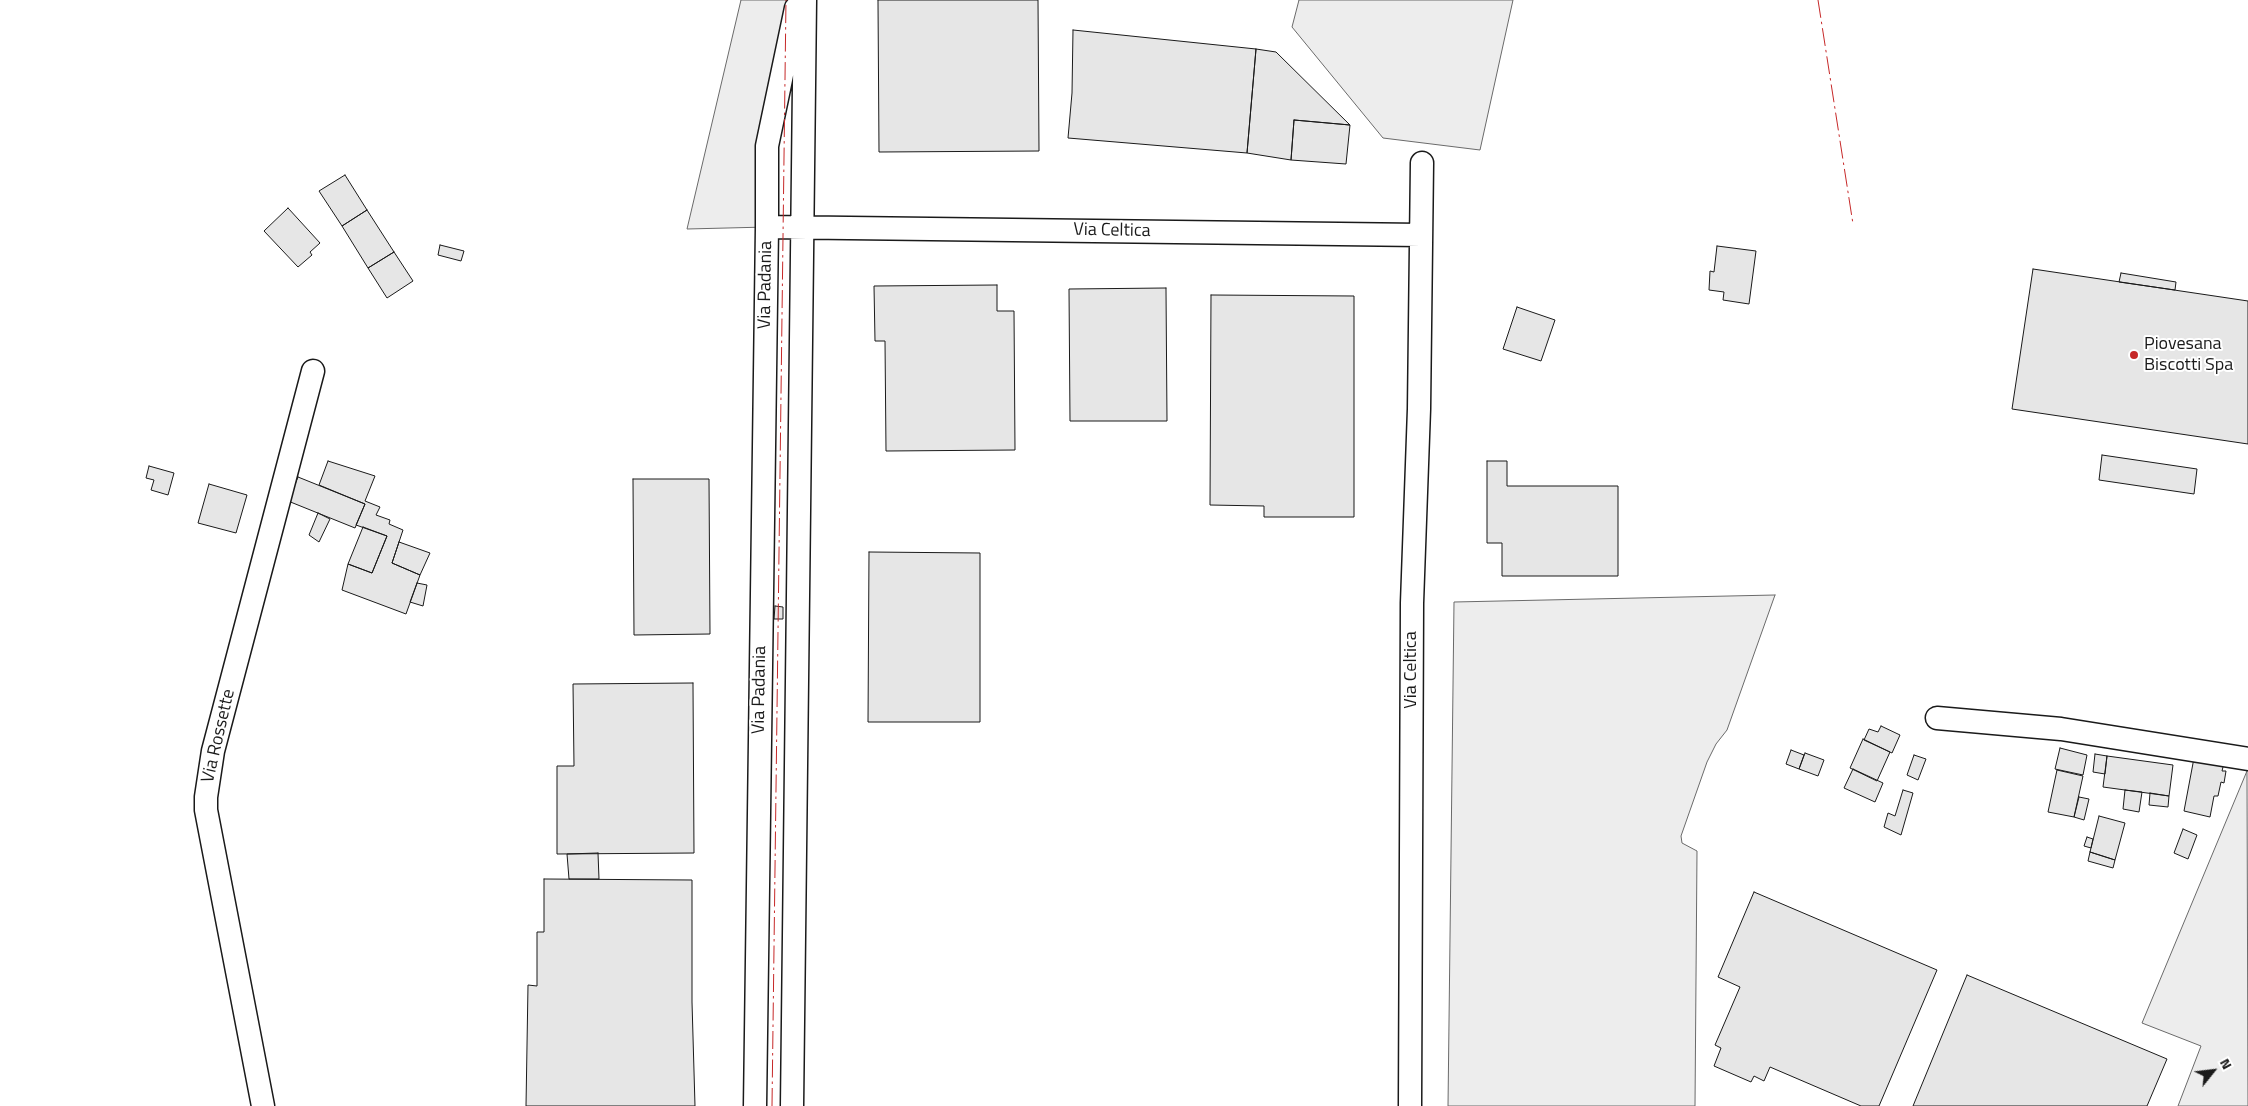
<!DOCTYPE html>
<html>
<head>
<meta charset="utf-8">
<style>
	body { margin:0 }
	#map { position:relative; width:2248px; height:1106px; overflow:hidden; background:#fff; font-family:"Titillium Web",sans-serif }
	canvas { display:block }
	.north { position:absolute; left:2188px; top:1046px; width:50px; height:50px; -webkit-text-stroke:4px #fff; paint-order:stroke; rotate:61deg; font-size:14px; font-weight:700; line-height:20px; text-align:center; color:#1a1a1a }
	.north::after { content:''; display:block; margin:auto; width:18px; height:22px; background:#1a1a1a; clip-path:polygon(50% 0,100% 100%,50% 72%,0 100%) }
</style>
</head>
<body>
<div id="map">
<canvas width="2248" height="1106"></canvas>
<div class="north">N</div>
</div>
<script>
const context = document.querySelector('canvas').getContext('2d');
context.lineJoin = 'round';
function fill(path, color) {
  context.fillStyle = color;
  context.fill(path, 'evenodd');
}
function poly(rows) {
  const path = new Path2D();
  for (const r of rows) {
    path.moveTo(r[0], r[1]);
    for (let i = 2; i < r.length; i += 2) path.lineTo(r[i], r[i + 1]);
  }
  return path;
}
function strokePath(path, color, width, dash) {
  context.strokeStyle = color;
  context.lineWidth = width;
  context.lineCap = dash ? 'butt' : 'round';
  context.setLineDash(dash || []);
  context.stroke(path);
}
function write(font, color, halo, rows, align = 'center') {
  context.font = font + ' "Titillium Web",sans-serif';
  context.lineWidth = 4;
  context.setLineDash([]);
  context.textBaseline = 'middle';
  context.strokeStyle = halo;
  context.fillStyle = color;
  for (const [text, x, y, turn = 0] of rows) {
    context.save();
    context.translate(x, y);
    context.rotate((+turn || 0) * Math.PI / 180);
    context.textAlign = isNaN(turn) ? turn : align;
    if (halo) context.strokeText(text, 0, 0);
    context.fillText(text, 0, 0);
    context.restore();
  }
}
const built = poly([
	[741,0,788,0,761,130,767,227,687,229,741,0],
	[1299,0,1513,0,1480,150,1383,138,1292,27,1299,0],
	[1775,595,1727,730,1716,744,1707,762,1681,836,1682,843,1697,851,1695,1106,1448,1106,1454,602,1775,595],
	[2247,771,2248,1106,2178,1106,2201,1046,2142,1023,2247,771]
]);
fill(built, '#ededed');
strokePath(built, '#6a6a6a', 1);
const building = poly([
	[878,0,1038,0,1039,151,879,152,878,0],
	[1073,30,1256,49,1247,153,1068,138,1072,93,1073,30],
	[1256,49,1276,52,1350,125,1294,120,1291,160,1247,153,1256,49],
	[1294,120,1350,125,1346,164,1291,160,1294,120],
	[345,175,367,210,342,226,319,191,345,175],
	[288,208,320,243,310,252,312,255,298,267,264,231,288,208],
	[367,210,394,252,368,268,342,226,367,210],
	[440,245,464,251,461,261,438,255,440,245],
	[1717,246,1756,251,1749,304,1723,300,1724,292,1709,290,1710,271,1714,272,1717,246],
	[394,252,413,281,387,298,368,268,394,252],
	[2033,269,2248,301,2248,444,2012,409,2033,269],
	[2121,273,2176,282,2175,290,2119,282,2121,273],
	[997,285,997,311,1014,311,1015,450,886,451,885,341,875,341,874,286,997,285],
	[1166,288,1167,421,1070,421,1069,289,1166,288],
	[1211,295,1354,296,1354,517,1264,517,1264,506,1210,505,1211,295],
	[1517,307,1555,320,1541,361,1503,349,1517,307],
	[2102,455,2197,469,2194,494,2099,480,2102,455],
	[328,461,375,476,365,501,380,507,376,515,390,520,389,524,403,530,392,563,420,575,406,614,342,590,348,564,372,573,387,536,356,525,365,504,319,485,328,461],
	[1487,461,1507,461,1507,486,1618,486,1618,576,1502,576,1502,543,1487,543,1487,461],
	[149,466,174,473,168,495,151,490,154,480,146,478,149,466],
	[298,477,365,504,355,528,288,501,298,477],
	[633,479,709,479,710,634,634,635,633,479],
	[209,484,247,495,236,533,198,523,209,484],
	[318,513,330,519,319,542,309,535,318,513],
	[363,527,387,536,372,573,348,564,363,527],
	[399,542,430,553,420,575,392,563,399,542],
	[869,552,980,553,980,722,868,722,869,552],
	[417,583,427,585,423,606,410,602,417,583],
	[775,606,783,607,783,619,774,619,775,606],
	[693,683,694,853,557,854,557,766,574,766,573,684,693,683],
	[1881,726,1900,735,1892,753,1864,740,1869,729,1878,732,1881,726],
	[1863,739,1890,752,1877,781,1850,768,1863,739],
	[2060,748,2087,755,2083,775,2055,769,2060,748],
	[1791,750,1804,755,1799,769,1786,764,1791,750],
	[1805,753,1824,760,1818,776,1799,769,1805,753],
	[2095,754,2107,756,2105,774,2093,772,2095,754],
	[1914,755,1926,759,1918,780,1907,775,1914,755],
	[2107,756,2173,765,2169,796,2103,787,2107,756],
	[2194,758,2224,763,2222,771,2226,771,2224,783,2221,782,2218,796,2214,796,2210,817,2184,811,2194,758],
	[1853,769,1883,783,1875,802,1844,788,1853,769],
	[2057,770,2083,776,2074,817,2048,812,2057,770],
	[1903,790,1913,793,1901,835,1884,827,1888,813,1895,816,1903,790],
	[2125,790,2142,792,2139,812,2123,809,2125,790],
	[2150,793,2169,796,2168,807,2149,805,2150,793],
	[2079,797,2089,799,2084,820,2074,817,2079,797],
	[2099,816,2125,823,2115,860,2090,852,2099,816],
	[2183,829,2197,835,2188,859,2174,853,2183,829],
	[2087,837,2093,839,2091,848,2084,846,2087,837],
	[2090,852,2115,860,2113,868,2088,861,2090,852],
	[598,853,599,879,569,879,567,854,598,853],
	[544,879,692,880,692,1002,695,1106,526,1106,528,985,537,986,537,932,544,932,544,879],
	[1754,892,1937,970,1879,1106,1861,1106,1770,1067,1764,1081,1754,1076,1751,1082,1714,1066,1721,1048,1715,1045,1740,987,1718,977,1754,892],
	[1967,975,2167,1059,2147,1106,1913,1106,1967,975]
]);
fill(building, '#e6e6e6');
strokePath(building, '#1a1a1a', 1);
const minor = poly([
	[767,227,767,146,796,8],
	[1937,718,2061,729,2248,759],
	[263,1106,206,810,206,797,213,751,313,371],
	[755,1106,767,227,1421,235],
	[792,1106,805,0],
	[1410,1106,1412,603,1419,409,1422,163]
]);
strokePath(minor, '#1a1a1a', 25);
strokePath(minor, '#fff', 22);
strokePath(poly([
	[1818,0,1853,224],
	[772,1106,786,0]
]), '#c62828', 1, [18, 4, 2.5, 4]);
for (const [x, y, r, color] of [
	[2134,355,5,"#c62828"]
]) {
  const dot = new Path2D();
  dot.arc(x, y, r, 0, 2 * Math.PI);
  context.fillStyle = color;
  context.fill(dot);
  strokePath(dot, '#fff', 2);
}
write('18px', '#1a1a1a', '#fff', [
	["Via Celtica",1112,231,1],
	["Via Padania",766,285,-89],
	["Via Celtica",1412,670,-90],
	["Via Padania",760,690,-89],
	["Via Rossette",219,736,-77]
]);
write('18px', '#1a1a1a', '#fff', [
	["Piovesana",2144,345],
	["Biscotti Spa",2144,366]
], 'left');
</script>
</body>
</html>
